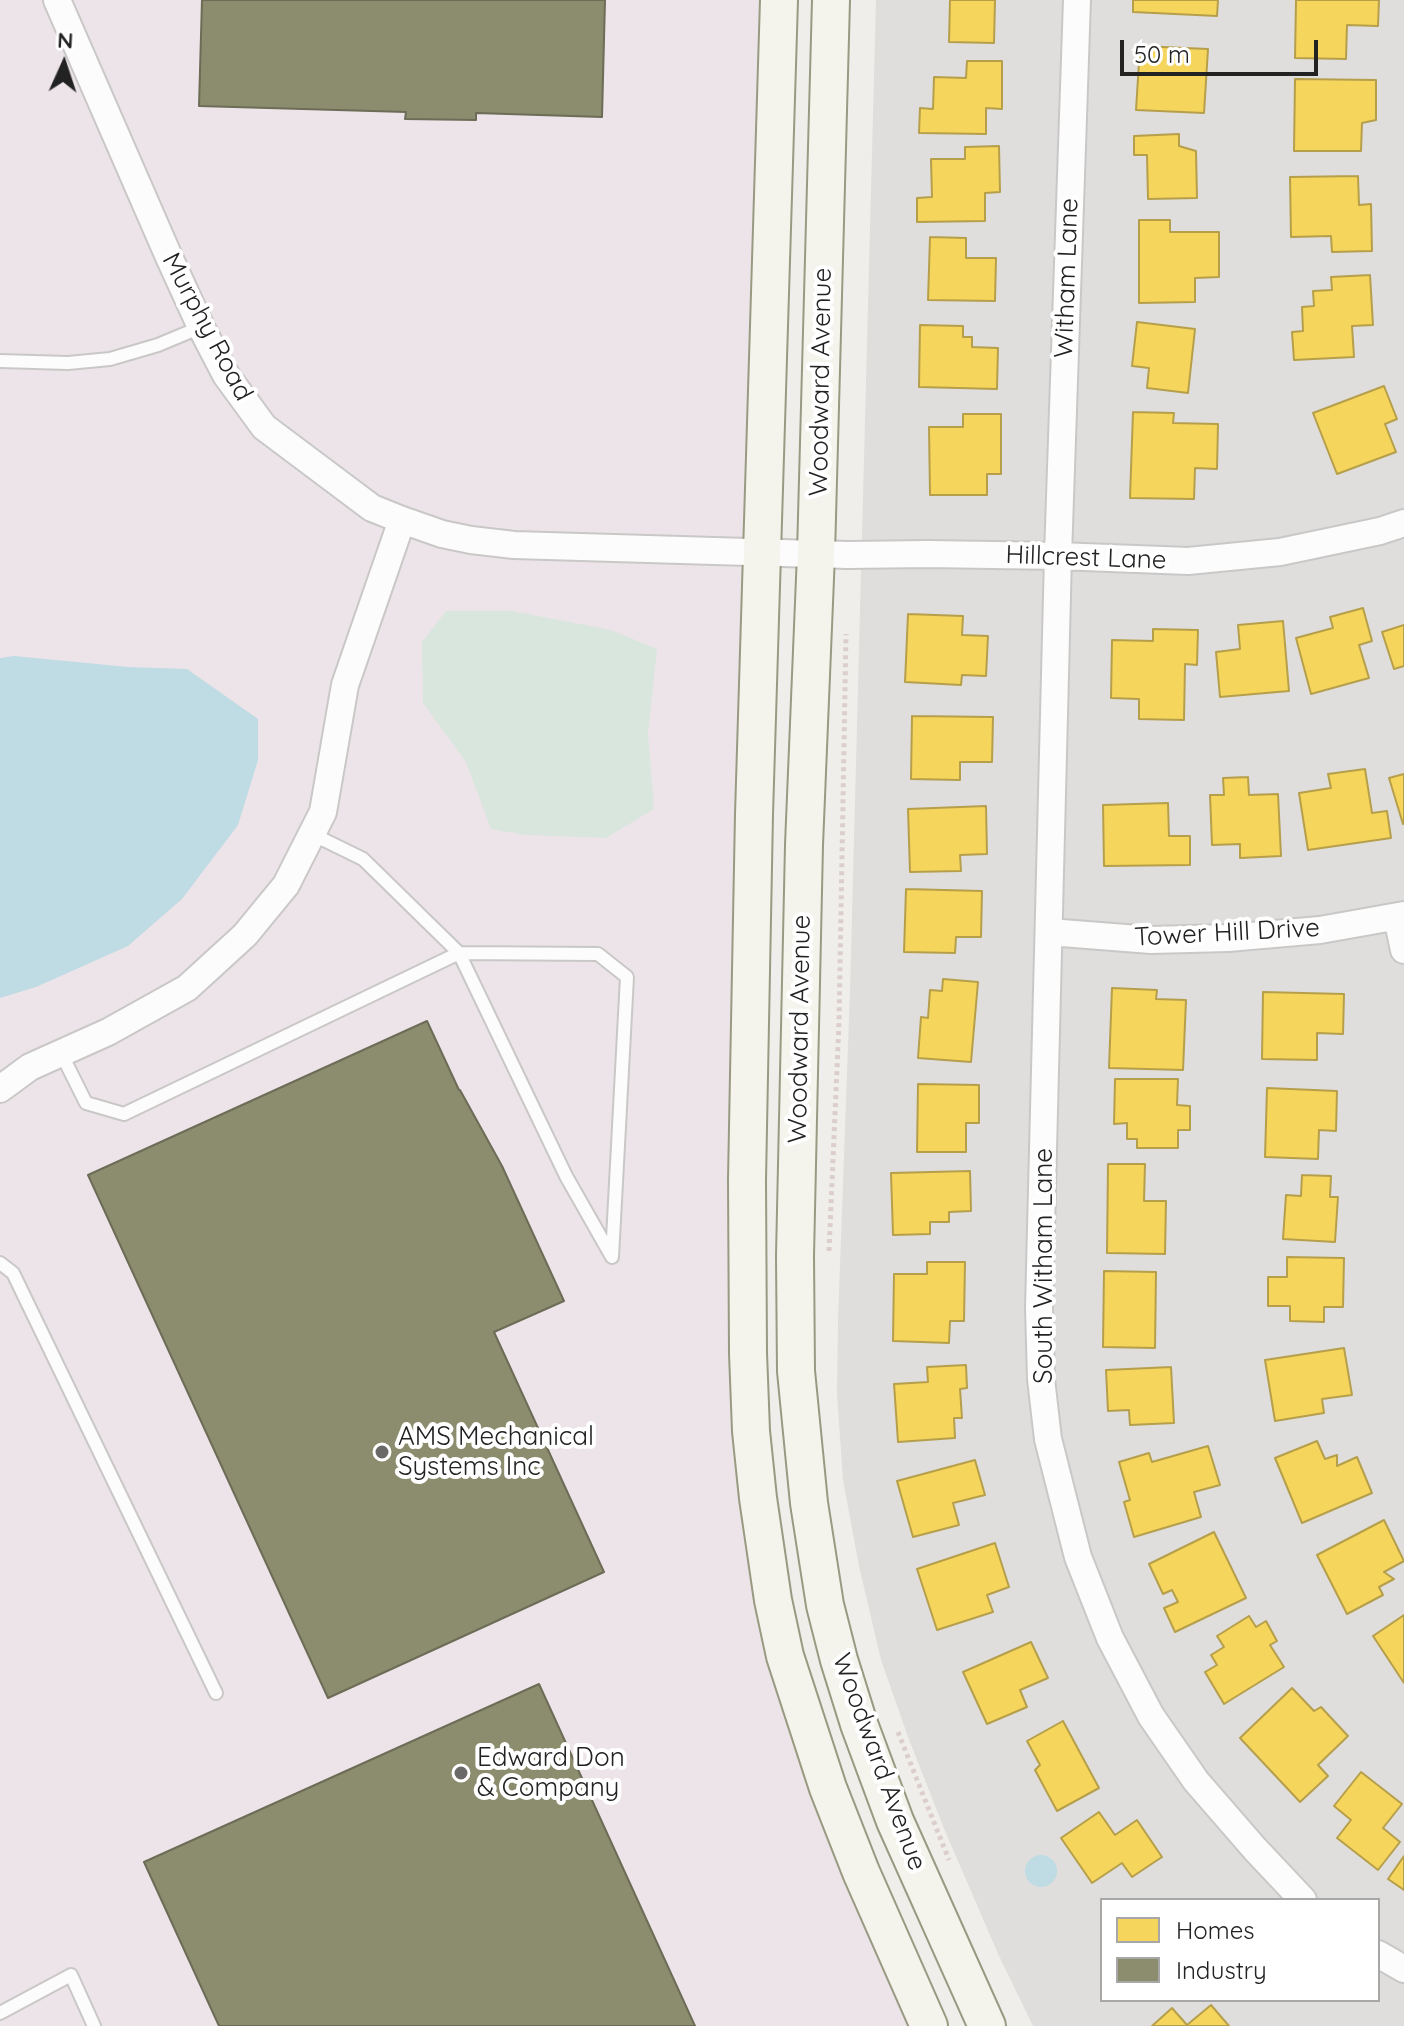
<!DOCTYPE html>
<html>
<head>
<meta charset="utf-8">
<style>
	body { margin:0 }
	#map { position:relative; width:1404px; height:2026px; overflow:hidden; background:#f0eeeb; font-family:Quicksand,sans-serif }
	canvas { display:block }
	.legend { position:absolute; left:1100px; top:1898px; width:280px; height:104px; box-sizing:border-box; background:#fff; border:2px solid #a7a7a7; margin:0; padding:10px 14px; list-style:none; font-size:24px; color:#222 }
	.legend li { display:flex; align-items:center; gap:16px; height:40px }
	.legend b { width:40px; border:2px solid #a7a7a7 }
	.north { position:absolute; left:24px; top:24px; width:80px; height:80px; -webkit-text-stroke:6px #fff; paint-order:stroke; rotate:3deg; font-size:22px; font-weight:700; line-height:32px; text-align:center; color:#222 }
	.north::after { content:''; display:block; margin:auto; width:28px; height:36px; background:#222; clip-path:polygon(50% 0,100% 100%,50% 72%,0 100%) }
	.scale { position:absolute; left:1120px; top:40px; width:198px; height:36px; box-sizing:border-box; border:4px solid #222; border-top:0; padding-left:10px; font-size:24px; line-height:28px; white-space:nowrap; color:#222; -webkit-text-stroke:6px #fff; paint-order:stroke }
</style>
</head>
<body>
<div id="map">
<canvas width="1404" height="2026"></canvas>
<ul class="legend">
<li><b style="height:22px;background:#f6d55c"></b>Homes</li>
<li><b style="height:22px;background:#8c8c6e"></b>Industry</li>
</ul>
<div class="north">N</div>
<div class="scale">50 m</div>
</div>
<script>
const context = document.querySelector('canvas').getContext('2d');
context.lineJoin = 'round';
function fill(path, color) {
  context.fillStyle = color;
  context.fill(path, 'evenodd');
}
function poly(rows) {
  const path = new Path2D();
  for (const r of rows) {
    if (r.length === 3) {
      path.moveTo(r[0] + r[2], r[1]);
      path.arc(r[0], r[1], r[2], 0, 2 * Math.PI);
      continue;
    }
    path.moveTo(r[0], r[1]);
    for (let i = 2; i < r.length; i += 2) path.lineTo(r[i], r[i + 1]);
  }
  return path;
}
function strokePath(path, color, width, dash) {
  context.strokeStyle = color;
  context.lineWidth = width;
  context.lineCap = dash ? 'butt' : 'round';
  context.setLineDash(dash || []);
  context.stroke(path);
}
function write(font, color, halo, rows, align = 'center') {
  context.font = font + ' Quicksand,sans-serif';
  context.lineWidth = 8;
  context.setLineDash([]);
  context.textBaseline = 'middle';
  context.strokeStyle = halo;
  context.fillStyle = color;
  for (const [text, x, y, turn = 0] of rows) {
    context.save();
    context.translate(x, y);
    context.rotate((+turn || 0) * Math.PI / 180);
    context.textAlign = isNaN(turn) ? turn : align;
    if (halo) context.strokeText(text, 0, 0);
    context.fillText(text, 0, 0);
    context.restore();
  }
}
fill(poly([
	[876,0,1404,0,1404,2026,1033,2026,999,1956,945,1831,908,1737,881,1660,859,1566,843,1480,837,1394,838,1320,850,991],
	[1102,1900,1378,1900,1378,2000,1102,2000]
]), '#dfdedc');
fill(poly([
	[0,0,766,0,746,623,729,1321,733,1443,745,1549,784,1713,811,1790,915,2026,0,2026]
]), '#ede4e9');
fill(poly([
	[446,611,512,611,611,630,657,649,648,734,654,809,606,838,526,835,491,829,466,762,423,703,422,642]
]), '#d9e6de');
fill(poly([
	[14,656,128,667,187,669,258,719,258,760,238,825,182,899,128,946,36,987,0,998,0,658],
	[1041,1871,16]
]), '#bfdbe3');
const homes = poly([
	[950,0,995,0,994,43,949,42,950,0],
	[1133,0,1218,0,1217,16,1133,12,1133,0],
	[1296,0,1379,0,1378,26,1347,25,1346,59,1295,58,1296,0],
	[1140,46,1208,49,1204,113,1136,110,1140,46],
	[967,61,1002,61,1002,109,986,108,986,134,919,133,920,108,933,109,934,77,966,78,967,61],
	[1295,79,1376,80,1376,120,1362,123,1361,151,1294,151,1295,79],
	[1179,134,1179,146,1196,151,1197,198,1148,199,1147,155,1134,155,1134,136,1179,134],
	[999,146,1000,192,985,193,985,221,917,222,917,198,932,197,931,159,965,159,965,147,999,146],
	[1358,176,1359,205,1371,204,1372,251,1332,252,1331,236,1291,237,1290,177,1358,176],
	[1139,220,1170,220,1170,232,1219,232,1219,277,1195,278,1195,302,1139,303,1139,220],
	[930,237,966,238,966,258,996,258,995,301,928,300,930,237],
	[1370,275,1373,325,1352,326,1354,357,1294,360,1292,332,1303,331,1302,307,1314,306,1313,291,1332,290,1331,277,1370,275],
	[1137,322,1195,329,1188,393,1147,388,1149,368,1132,366,1137,322],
	[920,325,963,326,963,337,972,337,972,347,998,348,997,389,919,387,920,325],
	[1384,386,1397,419,1385,424,1396,452,1337,474,1313,413,1384,386],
	[1133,412,1174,413,1173,423,1218,424,1217,469,1195,468,1194,499,1130,498,1133,412],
	[963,414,1001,414,1001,474,987,474,987,495,930,495,929,427,963,427,963,414],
	[1363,608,1372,641,1359,645,1369,678,1311,694,1296,638,1333,628,1330,617,1363,608],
	[908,614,963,616,962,635,988,636,986,676,962,675,961,685,905,682,908,614],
	[1283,621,1289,691,1220,697,1216,652,1240,649,1238,625,1283,621],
	[1404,625,1404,666,1394,669,1382,632,1404,625],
	[1153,629,1198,630,1197,665,1185,664,1184,720,1139,719,1139,699,1111,698,1112,640,1153,641,1153,629],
	[912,716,993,717,992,762,960,762,960,780,911,779,912,716],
	[1365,769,1372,813,1387,811,1391,838,1308,850,1299,793,1331,788,1328,774,1365,769],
	[1404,774,1404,823,1403,824,1389,778,1404,774],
	[1248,777,1249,795,1278,794,1281,856,1240,858,1240,844,1212,845,1210,795,1224,795,1223,778,1248,777],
	[1168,803,1169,836,1190,836,1190,865,1104,866,1103,805,1168,803],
	[986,806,987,854,960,855,961,871,910,872,908,809,986,806],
	[906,889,982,891,981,937,956,937,955,953,904,952,906,889],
	[943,979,978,982,971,1062,918,1058,921,1017,928,1018,930,990,942,991,943,979],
	[1112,988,1157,990,1156,999,1186,1000,1183,1070,1109,1068,1112,988],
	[1263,992,1344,994,1343,1034,1317,1033,1317,1060,1262,1059,1263,992],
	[1115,1079,1178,1079,1177,1105,1190,1106,1190,1130,1178,1130,1178,1148,1137,1148,1137,1139,1127,1139,1127,1123,1114,1124,1115,1079],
	[918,1084,979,1085,979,1123,966,1123,966,1152,917,1152,918,1084],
	[1267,1088,1337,1091,1336,1131,1319,1130,1318,1159,1265,1157,1267,1088],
	[1108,1164,1145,1164,1144,1201,1166,1201,1165,1254,1107,1253,1108,1164],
	[970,1171,971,1211,949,1212,949,1222,930,1222,930,1234,893,1235,891,1173,970,1171],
	[1302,1175,1331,1176,1330,1197,1338,1197,1335,1242,1283,1239,1286,1195,1301,1196,1302,1175],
	[1287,1257,1344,1258,1343,1307,1324,1307,1324,1322,1290,1321,1290,1306,1268,1306,1268,1277,1287,1277,1287,1257],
	[927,1262,965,1262,964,1321,950,1321,949,1343,893,1341,894,1274,927,1274,927,1262],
	[1104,1271,1156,1272,1155,1348,1103,1347,1104,1271],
	[1344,1348,1352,1395,1322,1399,1324,1413,1275,1421,1265,1360,1344,1348],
	[966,1365,967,1388,960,1389,962,1418,954,1418,955,1438,898,1442,894,1384,928,1382,927,1367,966,1365],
	[1171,1367,1174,1423,1130,1425,1129,1410,1108,1411,1106,1370,1171,1367],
	[1317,1441,1325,1459,1337,1455,1337,1466,1357,1457,1372,1493,1302,1523,1275,1458,1317,1441],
	[1208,1446,1220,1485,1194,1492,1201,1517,1134,1537,1124,1502,1130,1500,1119,1462,1149,1453,1152,1462,1208,1446],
	[975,1460,985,1495,953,1503,959,1525,913,1537,897,1481,975,1460],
	[1384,1520,1404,1561,1384,1572,1394,1579,1379,1587,1383,1595,1347,1614,1317,1555,1384,1520],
	[1214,1532,1246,1598,1175,1632,1164,1608,1178,1602,1172,1590,1163,1594,1149,1564,1214,1532],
	[995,1543,1009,1587,987,1595,993,1612,937,1630,917,1569,995,1543],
	[1404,1615,1404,1683,1373,1636,1404,1615],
	[1249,1616,1256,1627,1266,1621,1277,1641,1270,1645,1284,1667,1224,1704,1205,1672,1217,1665,1211,1655,1224,1647,1217,1636,1249,1616],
	[1031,1642,1048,1678,1020,1690,1027,1707,987,1724,963,1672,1031,1642],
	[1292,1688,1314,1711,1321,1707,1348,1736,1318,1765,1328,1776,1300,1802,1240,1738,1292,1688],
	[1063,1721,1099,1788,1057,1811,1035,1770,1040,1765,1027,1741,1063,1721],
	[1361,1772,1402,1804,1383,1828,1400,1842,1378,1870,1337,1838,1351,1820,1334,1806,1361,1772],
	[1099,1812,1115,1835,1137,1820,1162,1857,1132,1877,1122,1863,1092,1883,1061,1838,1099,1812],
	[1404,1856,1404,1890,1388,1879,1404,1856],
	[1211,2005,1229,2026,1152,2026,1172,2008,1187,2025,1211,2005]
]);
fill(homes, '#f6d55c');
strokePath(homes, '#b69f4b', 2);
const industry = poly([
	[202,0,605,0,602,117,476,113,476,120,405,119,406,112,199,106,202,0],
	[427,1021,459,1090,460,1090,502,1166,564,1301,494,1332,604,1572,328,1698,88,1175,427,1021],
	[539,1684,695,2026,219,2026,144,1862,539,1684]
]);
fill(industry, '#8c8c6e');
strokePath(industry, '#6c6c57', 2);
const lane = poly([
	[0,361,68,363,110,359,158,345,201,327],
	[61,1053,86,1103,124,1114,459,953,566,1176,612,1257,627,977,598,954,459,953,363,859,312,834],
	[0,1263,13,1273,216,1693],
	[0,2013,71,1975,94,2026]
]);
const street = poly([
	[57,0,169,257,201,327,226,375,264,427,372,508,402,520,442,534,471,540,514,545,848,555,927,554,1058,556,1188,561,1280,552,1380,531,1404,523],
	[1077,0,1058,556,1039,1308,1041,1379,1048,1439,1078,1557,1110,1638,1151,1716,1196,1781,1255,1849,1303,1900],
	[1397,917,1404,950],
	[1049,932,1151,940,1228,938,1320,930,1404,915],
	[0,1089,30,1067,108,1032,187,988,245,935,286,885,323,812,345,685,402,520],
	[1378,1954,1404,1969]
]);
const secondary = poly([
	[779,0,754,814,747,1180,748,1353,751,1431,758,1498,773,1600,785,1656,828,1788,861,1872,929,2026],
	[831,0,816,554,804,845,795,1256,796,1371,809,1503,825,1605,839,1660,859,1724,895,1821,987,2026]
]);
strokePath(lane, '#c9c8c7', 16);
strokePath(street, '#c9c8c7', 30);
strokePath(secondary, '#999a82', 40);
strokePath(poly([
	[829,1251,839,1023,846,634],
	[898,1732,949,1860]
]), '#dccecd', 5, [4, 4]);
strokePath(lane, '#fdfcfc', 12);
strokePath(street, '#fdfcfc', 26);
strokePath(secondary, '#f4f4ed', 36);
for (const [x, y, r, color] of [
	[382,1452,8,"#6a6968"],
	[461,1773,8,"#6a6968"]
]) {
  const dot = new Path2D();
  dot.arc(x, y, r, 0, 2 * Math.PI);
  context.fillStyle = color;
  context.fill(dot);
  strokePath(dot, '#fff', 3);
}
write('26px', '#222', '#fff', [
	["Witham Lane",1067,278,-88],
	["Murphy Road",207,327,62],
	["Woodward Avenue",821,382,-89],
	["Hillcrest Lane",1086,558,2],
	["Tower Hill Drive",1227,933,-3],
	["Woodward Avenue",800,1029,-89],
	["South Witham Lane",1044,1266,-90],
	["Woodward Avenue",879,1762,70]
]);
write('26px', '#222', '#fff', [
	["AMS Mechanical",398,1437],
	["Systems Inc",398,1467],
	["Edward Don",477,1758],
	["& Company",477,1788]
], 'left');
</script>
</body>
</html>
